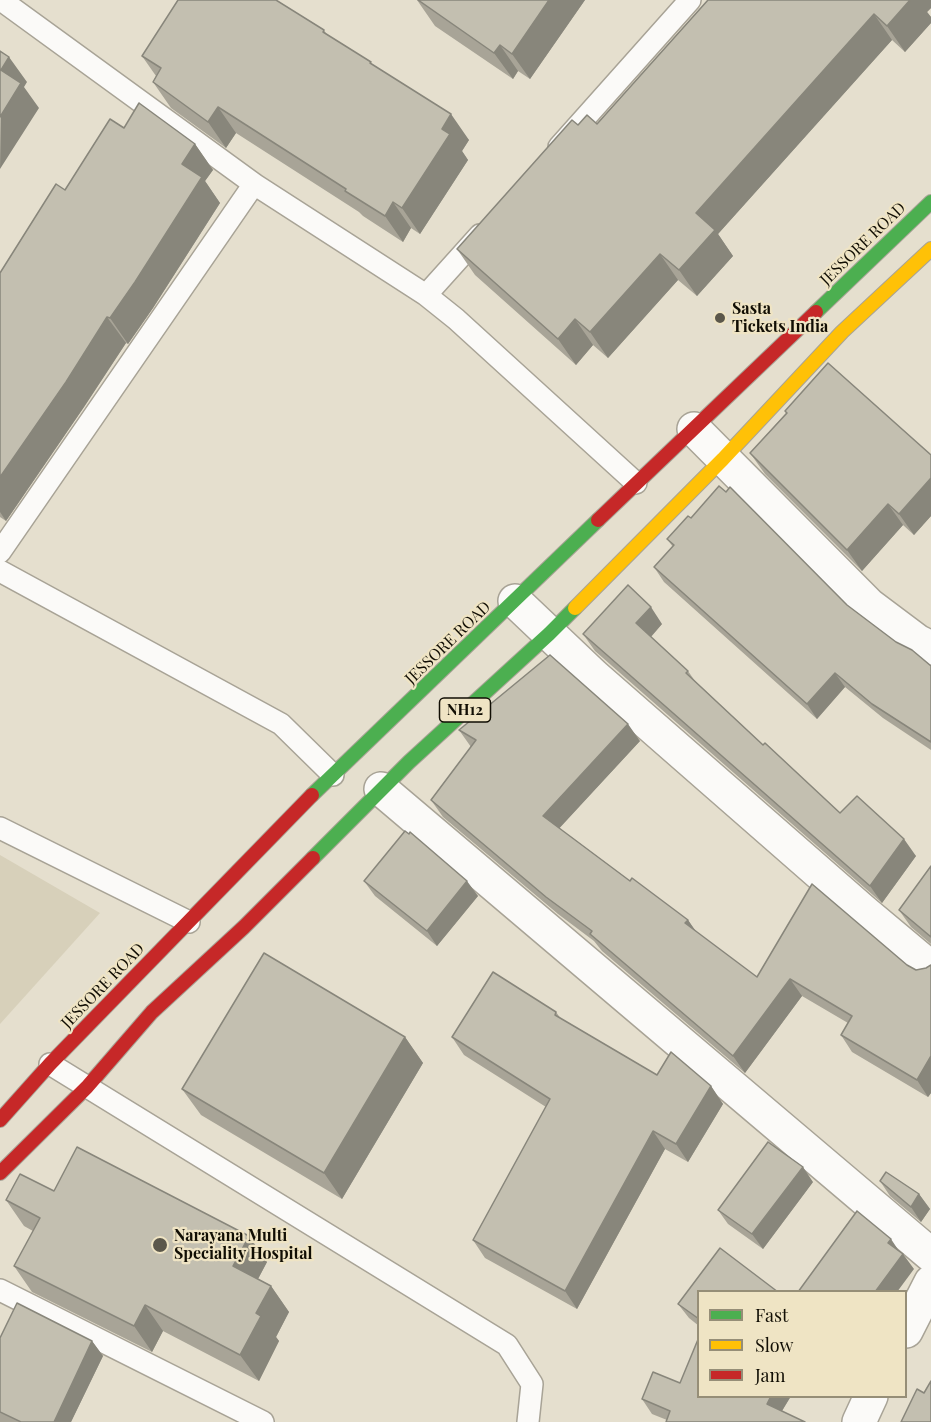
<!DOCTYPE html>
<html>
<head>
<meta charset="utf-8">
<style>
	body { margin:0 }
	#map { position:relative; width:931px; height:1422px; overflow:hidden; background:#e5dfce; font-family:"Playfair Display",serif }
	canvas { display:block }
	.legend { position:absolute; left:697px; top:1290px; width:210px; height:108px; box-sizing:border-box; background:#efe4c4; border:2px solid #968e77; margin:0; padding:8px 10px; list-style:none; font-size:18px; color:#110e04 }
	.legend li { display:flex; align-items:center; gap:12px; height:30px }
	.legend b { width:30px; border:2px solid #968e77 }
</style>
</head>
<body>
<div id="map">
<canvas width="931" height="1422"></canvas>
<ul class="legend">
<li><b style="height:8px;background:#4caf50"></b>Fast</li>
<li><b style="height:8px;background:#ffc107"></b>Slow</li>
<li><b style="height:8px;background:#c62828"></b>Jam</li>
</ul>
</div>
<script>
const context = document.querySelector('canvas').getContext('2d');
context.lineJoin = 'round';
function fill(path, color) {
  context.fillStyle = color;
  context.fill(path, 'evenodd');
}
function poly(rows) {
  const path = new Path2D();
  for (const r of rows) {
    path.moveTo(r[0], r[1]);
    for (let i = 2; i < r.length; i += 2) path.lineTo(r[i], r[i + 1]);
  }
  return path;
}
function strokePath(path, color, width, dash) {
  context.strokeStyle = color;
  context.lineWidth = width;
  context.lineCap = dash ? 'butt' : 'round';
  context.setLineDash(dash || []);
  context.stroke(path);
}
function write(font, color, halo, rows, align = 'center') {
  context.font = font + ' "Playfair Display",serif';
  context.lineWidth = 4.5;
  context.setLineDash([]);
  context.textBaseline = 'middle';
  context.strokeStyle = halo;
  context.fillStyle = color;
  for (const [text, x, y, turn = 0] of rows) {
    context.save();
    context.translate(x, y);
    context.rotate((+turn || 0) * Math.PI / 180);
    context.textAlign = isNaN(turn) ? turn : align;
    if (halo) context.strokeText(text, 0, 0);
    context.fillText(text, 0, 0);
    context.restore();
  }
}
fill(poly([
	[0,855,100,913,0,1024]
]), '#d7d0ba');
const lane = poly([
	[1,0,254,184,426,295,456,319,636,483],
	[559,147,690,0],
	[426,295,480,235],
	[0,552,254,184],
	[0,571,281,724,333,775],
	[0,828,189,922],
	[50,1064,507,1345,532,1384,528,1422],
	[0,1290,263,1422]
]);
const street = poly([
	[694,429,869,605,917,641,931,648],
	[515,601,594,676,864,912,931,968],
	[381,789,931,1255],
	[906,1331,931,1282],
	[859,1422,871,1396]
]);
const fast = poly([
	[816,312,931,202],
	[312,795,598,520],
	[313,858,409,762,549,634,575,608]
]);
const slow = poly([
	[575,608,723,459,842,332,931,249]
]);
const jam = poly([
	[598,520,816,312],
	[0,1120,50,1064,312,795],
	[0,1173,87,1087,152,1012,244,927,313,858]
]);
strokePath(lane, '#a8a396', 24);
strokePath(street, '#a8a396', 36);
strokePath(fast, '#a8a396', 16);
strokePath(slow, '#a8a396', 16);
strokePath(jam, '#a8a396', 16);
strokePath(lane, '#fbfaf8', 21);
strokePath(street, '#fbfaf8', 33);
strokePath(fast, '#4caf50', 14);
strokePath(slow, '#ffc107', 14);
strokePath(jam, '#c62828', 14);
fill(poly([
	[417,0,585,0,530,79,518,71,513,79,435,26],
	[708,0,931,0,931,8,927,12,931,17,931,23,905,52,892,40,718,234,733,256,697,296,678,280,608,358,593,345,576,365,475,275,457,249,578,125,597,124],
	[324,30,327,35,373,66,469,140,462,151,468,160,420,234,411,228,403,242,363,216,359,212,236,133,226,148,171,108,153,82,156,76,142,56],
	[124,128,195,144,213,170,205,181,220,203,153,308,128,344,126,343,84,407,6,521,0,517,0,273,65,190],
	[785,411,931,455,931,516,914,535,903,525,862,571,765,474,750,453,786,413],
	[691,518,847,605,896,642,931,666,931,750,883,718,845,687,817,719,664,582,654,567,673,547,667,539],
	[662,624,651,637,688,671,695,681,763,745,840,813,916,856,882,903,595,651,583,634],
	[459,730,640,741,559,828,630,881,688,920,695,931,757,977,907,965,916,970,926,968,931,965,931,1093,928,1097,852,1052,841,1035,848,1023,802,996,745,1073,602,951,594,941,558,914,443,817,431,800,471,747],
	[409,834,478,896,437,946,375,896,364,881],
	[931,866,931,944,911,927,899,910],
	[556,1012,561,1019,657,1075,711,1086,723,1104,688,1162,665,1149,577,1309,485,1258,473,1240,546,1107,464,1055,452,1037],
	[405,1037,423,1063,342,1199,201,1115,182,1089],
	[880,1181,919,1194,930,1209,921,1222,890,1196],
	[813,1182,763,1249,728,1224,718,1210],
	[54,1191,249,1236,267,1262,258,1279,271,1286,289,1312,276,1337,279,1341,259,1381,163,1331,152,1352,32,1292,14,1266,33,1231,24,1226,6,1200],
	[699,1292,699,1326,689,1318,678,1304],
	[0,1338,92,1341,103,1356,71,1422,0,1422],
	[680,1383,791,1396,782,1411,667,1420,652,1414,642,1399]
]), '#a8a497');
fill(poly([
	[549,0,585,0,530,79,512,54],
	[910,0,931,0,931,8,927,12,931,17,931,23,905,52,887,26],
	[874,14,892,40,718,234,733,256,697,296,679,270,696,213],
	[500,45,518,71,513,79,494,53],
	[9,57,27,82,24,87,39,108,0,169,1,70],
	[218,107,236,133,226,148,208,122],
	[451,114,469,140,462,151,468,160,420,234,402,208,442,129],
	[195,144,213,170,205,181,220,203,153,308,128,344,110,318,182,164],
	[393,202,411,228,403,242,385,216],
	[660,254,678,280,608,358,590,332],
	[107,317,126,343,84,407,6,521,0,512,0,477],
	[575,319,593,345,576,365,558,339],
	[931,478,931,516,914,535,899,514],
	[888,504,903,525,862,571,847,550],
	[651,607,662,624,648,640,636,623],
	[835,673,845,687,817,719,807,704],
	[628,724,640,741,555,833,543,816],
	[904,839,916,856,882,903,870,886],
	[467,881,478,896,437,946,427,931],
	[688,920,700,937,685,923],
	[790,979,802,996,745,1073,733,1056],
	[405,1037,423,1063,342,1199,324,1173],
	[931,1056,931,1093,928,1097,917,1080],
	[711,1086,723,1104,688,1162,676,1144],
	[653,1131,665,1149,577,1309,565,1291],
	[803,1167,813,1182,763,1249,752,1234],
	[919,1194,930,1209,921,1222,911,1207],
	[249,1236,267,1262,251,1292,233,1266],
	[891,1239,901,1254,888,1243],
	[903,1254,914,1269,897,1292,875,1292],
	[271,1286,289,1312,276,1337,279,1341,259,1381,240,1355,256,1313],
	[145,1305,163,1331,152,1352,134,1326],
	[92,1341,103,1356,71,1422,54,1422],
	[771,1396,791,1396,777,1419,767,1404]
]), '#88867b');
const building = poly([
	[178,0,276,0,324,30,323,32,371,62,370,63,451,114,442,129,450,134,402,208,393,202,385,216,345,191,346,189,218,107,208,122,153,82,161,68,142,56,178,0],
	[418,0,549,0,512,54,500,45,494,53,418,0],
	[708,0,910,0,887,26,874,14,696,213,715,230,679,270,660,254,590,332,575,319,558,339,457,249,572,120,578,125,587,115,597,124,708,0],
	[0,51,9,57,1,70,21,83,0,117,0,51],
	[139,103,195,144,182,164,202,177,135,282,110,318,107,317,66,382,0,477,0,273,56,184,65,190,110,119,124,128,139,103],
	[828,363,931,455,931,478,899,514,888,504,847,550,750,453,787,413,785,411,828,363],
	[719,486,726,492,730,487,847,605,896,642,912,650,931,666,931,742,872,704,835,673,807,704,654,567,674,545,667,539,688,516,691,518,719,486],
	[628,585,651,607,636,623,688,671,686,673,763,745,765,743,840,813,857,796,904,839,870,886,583,634,628,585],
	[550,655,628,724,543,816,630,881,632,878,688,920,685,923,757,977,812,884,907,965,916,970,926,968,931,965,931,1056,917,1080,841,1035,852,1016,790,979,733,1056,590,934,592,931,546,897,431,800,476,740,459,730,550,655],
	[405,831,409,834,410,832,467,881,427,931,364,881,405,831],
	[931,866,931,937,899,910,931,866],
	[264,953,405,1037,324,1173,182,1089,264,953],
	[493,972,556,1012,555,1015,657,1075,671,1052,711,1086,676,1144,653,1131,565,1291,473,1240,550,1099,452,1037,493,972],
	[768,1142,803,1167,752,1234,718,1210,768,1142],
	[77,1147,249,1236,233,1266,271,1286,256,1313,261,1316,240,1355,145,1305,134,1326,14,1266,40,1218,6,1200,20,1174,54,1191,77,1147],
	[886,1172,919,1194,911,1207,880,1181,886,1172],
	[857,1211,891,1239,888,1243,903,1254,875,1292,798,1292,857,1211],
	[720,1248,778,1292,699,1292,699,1319,678,1304,720,1248],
	[17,1303,92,1341,54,1422,21,1422,0,1412,0,1338,17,1303],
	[699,1337,699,1396,771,1396,767,1404,805,1422,666,1422,670,1411,642,1399,653,1372,680,1383,699,1337],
	[931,1381,931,1422,901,1422,917,1389,924,1393,931,1381]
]);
fill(building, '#c3bfb0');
strokePath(building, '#88867b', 1.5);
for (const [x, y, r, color] of [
	[720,318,6,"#5b574b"],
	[160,1245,8,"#5b574b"]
]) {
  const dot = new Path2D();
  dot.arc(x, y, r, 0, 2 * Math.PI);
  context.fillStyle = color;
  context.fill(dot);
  strokePath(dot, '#efe4c4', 2);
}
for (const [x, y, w] of [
	[465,710,51]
]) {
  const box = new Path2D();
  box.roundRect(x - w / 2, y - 12, w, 24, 4.5);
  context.fillStyle = '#efe4c4';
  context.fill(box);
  strokePath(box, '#110e04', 1.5);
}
write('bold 15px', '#110e04', null, [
	["NH12",465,710]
]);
write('16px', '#110e04', '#efe4c4', [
	["JESSORE ROAD",863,244,-44],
	["JESSORE ROAD",448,643,-44],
	["JESSORE ROAD",103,986,-46]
]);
write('bold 16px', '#110e04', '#efe4c4', [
	["Sasta",732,309],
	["Tickets India",732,327],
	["Narayana Multi",174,1236],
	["Speciality Hospital",174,1254]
], 'left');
</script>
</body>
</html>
